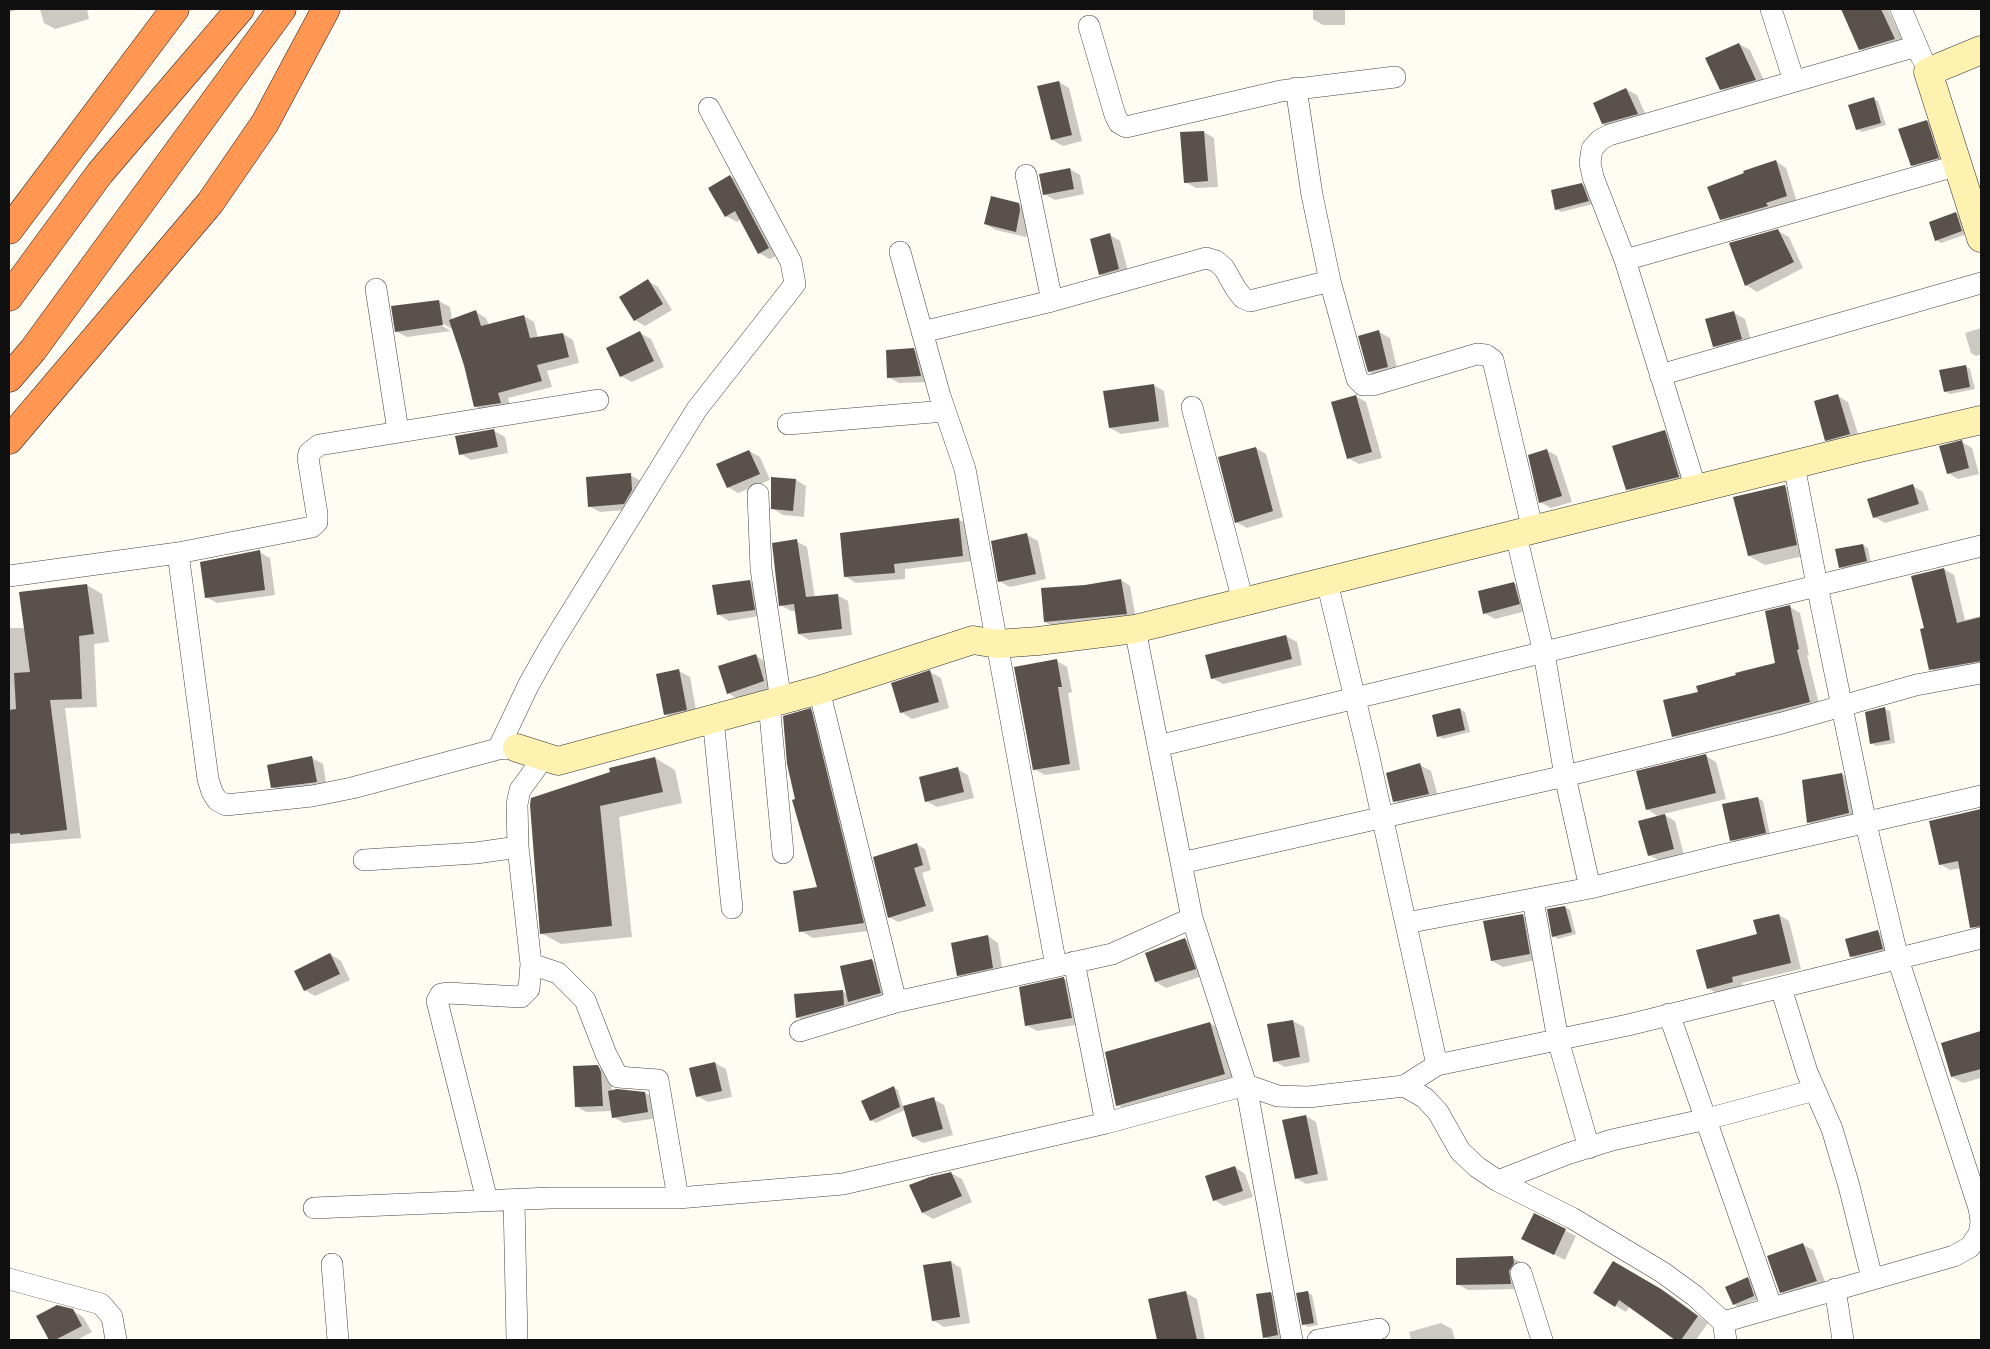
<!DOCTYPE html>
<html>
<head>
<meta charset="utf-8">
<style>
	body { margin:0 }
	#map { position:relative; width:1990px; height:1349px; overflow:hidden; background:#fffcf4; font-family:"Source Serif 4",serif }
	canvas { display:block }
	.frame { position:absolute; inset:0; border:10px solid #101010; pointer-events:none }
</style>
</head>
<body>
<div id="map">
<canvas width="1990" height="1349"></canvas>
<div class="frame"></div>
</div>
<script>
const context = document.querySelector('canvas').getContext('2d');
context.lineJoin = 'round';
function fill(path, color) {
  context.fillStyle = color;
  context.fill(path, 'evenodd');
}
function poly(rows) {
  const path = new Path2D();
  for (const r of rows) {
    path.moveTo(r[0], r[1]);
    for (let i = 2; i < r.length; i += 2) path.lineTo(r[i], r[i + 1]);
  }
  return path;
}
function strokePath(path, color, width, dash) {
  context.strokeStyle = color;
  context.lineWidth = width;
  context.lineCap = dash ? 'butt' : 'round';
  context.setLineDash(dash || []);
  context.stroke(path);
}
fill(poly([
	[9,9,20,9,9,12],
	[40,9,87,9,89,19,55,29,44,23],
	[1313,9,1345,9,1345,25,1323,25,1313,19],
	[1853,9,1888,9,1905,45,1871,55,1860,49,1844,13],
	[1739,44,1750,50,1766,85,1731,95,1721,89],
	[1059,82,1069,88,1082,141,1063,146,1052,140],
	[1626,89,1637,95,1648,120,1614,130,1603,124],
	[1873,99,1878,101,1886,125,1862,132,1857,129],
	[1927,121,1937,127,1949,164,1922,171,1912,165],
	[1204,132,1214,138,1218,187,1196,188,1185,182],
	[1776,161,1786,168,1797,202,1732,225,1721,219],
	[1070,169,1080,175,1084,194,1055,200,1044,194],
	[730,176,741,182,779,254,770,259,759,253,741,219,737,222,726,216],
	[1582,184,1587,187,1593,204,1561,212,1556,209],
	[1019,204,1029,211,1031,217,1026,237,996,230,985,224],
	[1956,213,1961,216,1967,234,1941,243,1936,240],
	[1778,231,1789,237,1803,268,1757,292,1746,285,1730,244],
	[1110,235,1120,241,1129,275,1111,280,1100,274],
	[648,281,658,287,672,310,645,326,635,320],
	[439,301,450,307,452,320,476,312,486,318,489,325,524,316,534,322,538,338,563,334,573,340,579,363,547,371,552,387,508,398,511,409,486,413,475,406,454,330,438,321,437,323,451,331,407,337,396,331],
	[1734,313,1745,319,1752,344,1724,352,1714,346],
	[1981,328,1981,354,1976,356,1971,353,1965,333],
	[1379,332,1390,338,1398,373,1380,378,1369,372],
	[640,333,651,339,664,367,632,382,621,376],
	[914,350,924,356,931,382,899,383,888,377],
	[1965,366,1970,369,1975,389,1950,394,1945,391],
	[1153,385,1164,391,1169,427,1121,434,1110,428],
	[1356,396,1366,402,1382,458,1359,464,1348,458],
	[1838,396,1848,402,1860,440,1836,446,1826,440],
	[494,431,505,437,508,453,471,460,461,454],
	[1665,432,1681,441,1695,486,1643,499,1627,489],
	[1962,442,1972,448,1979,474,1958,479,1948,473],
	[1256,448,1266,454,1283,517,1247,528,1236,522],
	[1547,450,1557,456,1572,502,1551,508,1540,502],
	[749,451,760,457,770,480,738,493,728,487],
	[630,475,641,481,635,509,600,512,589,506],
	[796,480,806,486,804,517,783,515,772,508],
	[1785,486,1801,495,1812,554,1765,565,1749,556],
	[1913,486,1923,492,1929,510,1885,523,1874,517],
	[958,519,969,525,973,561,905,569,905,579,856,583,846,577],
	[1027,535,1038,541,1046,579,1010,587,999,581],
	[796,541,807,547,815,598,837,595,848,601,852,635,809,640,799,634,796,611,791,611,780,605],
	[1863,545,1868,548,1871,563,1845,570,1840,567],
	[259,552,270,558,275,595,217,603,206,597],
	[1944,569,1954,575,1965,620,1981,616,1981,668,1941,675,1930,669,1926,629],
	[1121,580,1130,586,1136,619,1054,627,1045,622,1085,586],
	[750,581,760,587,765,615,729,621,718,614],
	[1514,583,1525,589,1530,610,1495,619,1484,613],
	[87,585,102,594,109,642,94,644,97,707,65,708,81,838,9,844,9,628,25,628],
	[1790,607,1800,613,1809,655,1807,655,1820,708,1684,742,1673,736,1700,693,1776,664],
	[1286,636,1297,642,1302,665,1223,684,1212,678],
	[755,655,766,662,774,687,738,699,728,693],
	[1057,661,1067,667,1072,692,1068,693,1080,770,1045,775,1034,769],
	[679,671,690,677,697,715,676,720,665,714],
	[930,672,941,678,949,708,912,719,901,712],
	[1460,709,1465,712,1470,732,1443,739,1438,736],
	[1885,709,1890,711,1895,743,1876,746,1871,743],
	[810,710,823,717,876,930,813,938,801,931,818,888,797,800],
	[1706,756,1716,762,1726,799,1663,814,1675,821,1684,855,1660,861,1649,855,1659,817,1647,809],
	[312,758,323,764,327,788,283,793,272,787],
	[655,758,675,770,682,803,619,817,632,937,561,944,541,933,531,805],
	[1420,765,1431,771,1439,800,1405,807,1395,801],
	[957,769,968,775,974,798,937,807,926,801],
	[1842,774,1852,780,1860,819,1819,828,1808,822],
	[1758,798,1763,801,1770,835,1736,843,1732,840],
	[1981,809,1981,931,1971,926,1961,868,1950,870,1940,864,1931,822],
	[916,844,925,849,931,870,922,873,934,911,898,922,889,917],
	[1565,907,1570,910,1576,934,1558,939,1553,936],
	[1522,915,1533,921,1540,959,1503,967,1492,961],
	[1779,915,1789,921,1801,969,1742,983,1743,987,1718,994,1708,988],
	[1878,932,1889,938,1893,955,1862,963,1851,956],
	[988,936,998,943,1003,973,969,981,958,975],
	[1185,939,1196,945,1205,975,1166,988,1156,982],
	[330,954,341,961,350,980,315,996,305,990],
	[872,960,883,966,891,999,808,1024,797,1017,842,991,847,994],
	[1064,979,1075,985,1082,1024,1037,1031,1026,1025],
	[1293,1021,1304,1027,1310,1062,1285,1067,1274,1061,1269,1025],
	[1210,1023,1226,1033,1241,1083,1133,1114,1117,1105],
	[1981,1031,1981,1078,1963,1083,1952,1077,1943,1043],
	[715,1063,726,1069,732,1097,708,1102,697,1096,691,1069],
	[597,1066,608,1073,611,1079,612,1092,645,1093,656,1099,658,1118,624,1123,613,1117,612,1111,586,1112,576,1106],
	[893,1087,898,1090,903,1107,933,1099,944,1105,953,1135,923,1143,913,1137,905,1110,876,1123,871,1120],
	[1306,1116,1316,1122,1328,1180,1306,1184,1296,1178],
	[1235,1167,1245,1174,1253,1197,1224,1206,1214,1200],
	[951,1173,962,1179,972,1202,933,1219,923,1213],
	[1535,1215,1576,1236,1565,1260,1534,1244],
	[1802,1244,1813,1250,1827,1287,1791,1298,1781,1292],
	[1513,1258,1524,1264,1521,1289,1468,1290,1457,1284],
	[951,1262,961,1268,970,1323,944,1327,934,1321],
	[1614,1262,1672,1296,1708,1323,1696,1340,1677,1340,1630,1306,1626,1312,1616,1306],
	[1748,1278,1752,1281,1759,1299,1738,1307,1734,1304],
	[1307,1292,1312,1295,1318,1325,1308,1327,1303,1324],
	[1186,1293,1197,1299,1205,1340,1158,1340,1150,1300],
	[1270,1293,1281,1299,1288,1340,1270,1340,1265,1337],
	[72,1310,83,1317,92,1332,77,1340,50,1340,38,1316],
	[1441,1323,1452,1329,1455,1340,1411,1340,1409,1332]
]), '#0003');
fill(poly([
	[1841,9,1881,9,1895,39,1859,50],
	[1739,43,1756,80,1720,90,1705,58],
	[1059,81,1072,135,1051,140,1037,86],
	[1626,88,1638,114,1602,124,1593,103],
	[1874,97,1881,123,1856,130,1848,105],
	[1927,120,1939,158,1911,166,1898,129],
	[1204,131,1208,181,1184,183,1180,132],
	[1776,160,1787,196,1766,203,1768,206,1720,220,1707,187,1744,173,1743,171],
	[1070,168,1074,189,1043,195,1039,174],
	[730,175,769,248,758,254,735,211,725,217,708,188],
	[1582,183,1589,201,1555,210,1551,190],
	[991,196,1019,203,1020,210,1016,232,984,224],
	[1956,212,1962,231,1935,241,1929,222],
	[1778,229,1794,262,1745,286,1729,243],
	[1110,233,1119,269,1099,275,1090,239],
	[648,279,663,304,634,321,619,297],
	[439,300,443,325,395,332,391,306],
	[476,310,481,326,524,315,530,338,563,333,569,357,537,365,542,381,498,393,501,403,474,407,464,365,449,320],
	[1734,311,1742,339,1713,347,1705,319],
	[1379,330,1388,367,1368,372,1358,336],
	[640,331,654,361,620,377,606,348],
	[914,348,921,376,887,378,886,350],
	[1966,365,1970,387,1944,392,1939,370],
	[1154,384,1159,421,1109,428,1103,391],
	[1838,394,1850,434,1825,441,1814,401],
	[1356,395,1372,452,1347,459,1331,402],
	[494,429,498,447,459,455,455,436],
	[1665,430,1679,477,1626,490,1612,446],
	[1962,440,1969,468,1947,474,1939,446],
	[1256,447,1273,511,1235,523,1218,457],
	[1547,449,1562,496,1539,503,1528,455],
	[749,450,760,474,727,488,716,464],
	[631,473,632,490,624,504,588,507,586,477],
	[771,477,796,479,793,511,771,509],
	[1913,484,1919,504,1873,518,1867,499],
	[1785,485,1797,545,1748,556,1733,497],
	[959,518,963,556,894,564,895,573,844,577,840,533],
	[1027,533,1036,574,998,582,991,541],
	[797,539,806,597,838,594,842,629,798,634,794,604,779,606,772,543],
	[1863,544,1867,561,1839,568,1835,549],
	[260,550,265,590,205,598,200,562],
	[1944,568,1957,623,1981,617,1981,661,1929,670,1920,629,1924,628,1911,576],
	[1121,579,1127,614,1044,622,1041,588,1085,585],
	[750,580,755,610,717,615,712,585],
	[1514,582,1520,604,1483,614,1478,591],
	[87,584,94,634,79,636,82,699,50,700,67,830,20,835,20,833,9,834,9,710,16,709,14,673,30,672,19,592],
	[1790,605,1799,649,1797,650,1810,702,1672,737,1663,700,1698,692,1696,686,1736,675,1735,673,1775,663,1765,611],
	[1286,635,1292,659,1211,679,1205,655],
	[756,654,764,681,727,694,718,666],
	[1057,659,1062,687,1058,687,1070,764,1033,770,1014,667],
	[679,669,687,710,664,715,656,674],
	[930,670,939,702,900,713,891,683],
	[1885,707,1890,740,1870,744,1865,712],
	[811,708,864,923,799,932,793,891,817,887,792,800,795,799,787,764,783,716],
	[1460,708,1465,730,1437,737,1432,715],
	[1706,754,1716,793,1646,810,1636,771],
	[312,756,317,782,271,788,267,765],
	[655,757,663,792,600,806,612,926,540,934,530,805,531,798,610,772,609,768],
	[1420,763,1429,794,1393,802,1386,773],
	[958,767,964,792,925,802,919,777],
	[1842,773,1849,813,1807,823,1802,780],
	[1758,797,1766,833,1730,841,1722,804],
	[1981,809,1981,926,1970,928,1958,861,1939,865,1929,821],
	[1665,814,1674,849,1648,856,1638,821],
	[917,843,923,865,914,868,926,906,888,918,873,857],
	[1565,906,1572,932,1552,937,1547,909],
	[1523,914,1530,954,1491,961,1483,921],
	[1779,914,1791,963,1732,977,1733,982,1707,989,1696,950,1757,934,1753,920],
	[1878,930,1883,949,1850,957,1845,939],
	[988,935,993,968,957,976,951,943],
	[1185,938,1196,969,1155,982,1145,953],
	[330,953,340,974,304,991,294,971],
	[872,959,881,993,848,1002,840,966],
	[1064,977,1072,1018,1025,1026,1019,987],
	[843,990,844,1005,796,1018,794,994],
	[1293,1020,1300,1057,1273,1062,1267,1024],
	[1210,1022,1225,1074,1116,1106,1105,1052],
	[1981,1031,1981,1069,1951,1077,1941,1043],
	[715,1062,722,1091,696,1097,689,1068],
	[598,1065,601,1072,603,1106,575,1107,573,1066],
	[894,1086,900,1107,870,1121,861,1101],
	[617,1089,645,1092,648,1112,612,1118,608,1091],
	[934,1097,943,1129,912,1137,903,1106],
	[1306,1115,1318,1174,1295,1179,1282,1120],
	[1235,1166,1243,1191,1213,1201,1205,1176],
	[951,1172,962,1196,922,1213,909,1185,930,1177],
	[1534,1213,1566,1229,1554,1255,1521,1239],
	[1803,1243,1817,1281,1780,1293,1767,1256],
	[1513,1256,1514,1263,1509,1271,1511,1284,1456,1285,1456,1258],
	[951,1261,960,1317,932,1321,923,1265],
	[1613,1261,1661,1289,1698,1316,1681,1340,1675,1340,1619,1300,1615,1307,1593,1293],
	[1748,1277,1754,1296,1733,1305,1725,1287],
	[1186,1291,1197,1340,1157,1340,1148,1299],
	[1308,1291,1314,1323,1302,1325,1296,1293],
	[1271,1292,1278,1335,1263,1338,1256,1294],
	[57,1305,73,1309,82,1326,55,1340,49,1340,36,1316]
]), '#5a504c');
const street = poly([
	[1771,9,1794,81],
	[1901,9,1922,58],
	[1089,26,1115,115,1119,123,1126,127,1281,91,1395,77],
	[1296,88,1312,195,1330,281],
	[1026,175,1052,301],
	[900,252,940,396,965,469,1056,966],
	[1625,260,1959,165],
	[376,289,398,431],
	[922,332,1052,301,1206,258,1216,261,1224,268,1236,289,1243,298,1250,301,1330,281,1354,368,1357,379,1363,385,1373,385,1477,354,1486,355,1493,360,1533,531],
	[1660,375,1981,283],
	[1192,407,1243,601],
	[788,424,945,411],
	[1794,465,1817,585,1866,824,1898,959,1979,1208,1981,1221],
	[1696,489,1625,260,1593,177,1590,163,1592,149,1600,140,1609,135,1917,46],
	[758,494,761,569,781,701],
	[1516,535,1544,653,1565,776,1590,888],
	[178,553,312,527,317,522,317,514,308,458,309,453,319,445,598,400],
	[9,576,178,553,208,779,212,792,217,800,226,805,312,796,352,788,498,749,512,748],
	[1327,582,1369,757,1437,1065],
	[1135,629,1192,918],
	[819,690,896,1002],
	[769,703,783,853],
	[713,718,732,908],
	[1158,746,1981,546],
	[498,749,529,684,551,645,697,409,795,284,791,262,709,108],
	[518,847,517,804,520,790,544,757],
	[364,860,476,853,518,847,531,964,558,973,585,1000,606,1054,618,1077,658,1080,678,1198],
	[1181,863,1565,776,1782,723,1916,685,1981,673],
	[1533,900,1558,1040,1589,1148],
	[1406,923,1590,888,1719,856,1981,796],
	[1074,962,1106,1123],
	[1781,988,1807,1072,1832,1129,1849,1186,1872,1278],
	[1669,1014,1771,1306],
	[800,1031,896,1002,1112,954,1192,918,1246,1085,1278,1096,1308,1097,1404,1086,1425,1098,1438,1112,1460,1151,1477,1167,1498,1181,1572,1218,1662,1272,1695,1296,1723,1322,1726,1340],
	[1404,1086,1437,1065,1628,1025,1981,938],
	[1498,1181,1567,1154,1612,1140,1707,1119,1815,1090],
	[487,1200,437,1001,441,994,447,993,521,997,529,989,531,964],
	[514,1200,517,1340],
	[314,1208,550,1198,678,1198,843,1184,1106,1123,1246,1085,1292,1340],
	[332,1264,338,1340],
	[1521,1273,1542,1340],
	[9,1279,101,1304,112,1317,116,1340],
	[1835,1289,1843,1340],
	[1723,1322,1954,1256,1970,1247,1979,1234,1981,1222],
	[1318,1340,1379,1329]
]);
const secondary = poly([
	[1981,50,1928,72,1981,238],
	[517,748,558,761,819,690,973,640,997,644,1038,641,1135,629,1860,448,1981,420]
]);
const highway = poly([
	[9,230,175,9],
	[9,297,100,173,240,9],
	[9,378,33,350,282,9],
	[9,440,210,203,265,123,326,9]
]);
strokePath(street, '#434343', 22);
strokePath(secondary, '#323232', 29);
strokePath(highway, '#212121', 29);
strokePath(street, '#fff', 21);
strokePath(secondary, '#fff1af', 28);
strokePath(highway, '#ff9652', 28);
</script>
</body>
</html>
